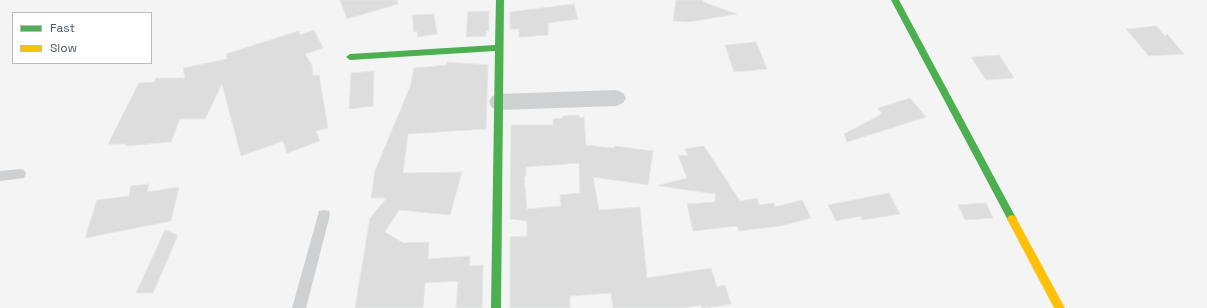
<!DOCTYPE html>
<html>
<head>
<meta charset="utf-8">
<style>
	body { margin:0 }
	#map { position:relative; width:1207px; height:308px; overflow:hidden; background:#f4f4f4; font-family:"Space Grotesk",sans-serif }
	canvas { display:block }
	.legend { position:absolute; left:12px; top:12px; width:140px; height:52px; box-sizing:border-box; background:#fff; border:1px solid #b7bbc0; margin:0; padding:5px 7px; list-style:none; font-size:12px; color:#4a5661 }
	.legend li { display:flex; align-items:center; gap:8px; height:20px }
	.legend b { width:20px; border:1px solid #b7bbc0 }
</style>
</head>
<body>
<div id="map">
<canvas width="1207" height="308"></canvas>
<ul class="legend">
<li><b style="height:5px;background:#4caf50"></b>Fast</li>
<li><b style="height:5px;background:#ffc107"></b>Slow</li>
</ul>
</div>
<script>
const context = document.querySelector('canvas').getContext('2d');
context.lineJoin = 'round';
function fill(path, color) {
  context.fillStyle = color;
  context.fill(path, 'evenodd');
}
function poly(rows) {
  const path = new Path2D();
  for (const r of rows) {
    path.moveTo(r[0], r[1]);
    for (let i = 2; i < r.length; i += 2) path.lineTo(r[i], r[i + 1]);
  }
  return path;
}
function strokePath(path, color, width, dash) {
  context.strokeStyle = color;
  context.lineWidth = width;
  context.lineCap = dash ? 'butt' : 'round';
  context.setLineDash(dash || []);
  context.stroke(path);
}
const building = poly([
	[340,0,397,0,398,4,347,19,340,0],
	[676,0,703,0,703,2,737,14,688,22,673,21,676,0],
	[574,4,578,19,548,23,548,35,519,37,519,29,510,29,510,12,574,4],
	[489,11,489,31,486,31,486,36,466,37,468,12,489,11],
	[434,14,437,34,418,37,417,31,414,32,412,15,434,14],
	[1156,26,1165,36,1167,34,1184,54,1149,56,1126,29,1156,26],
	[314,30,323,48,305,54,312,65,313,76,319,75,328,128,316,131,320,141,287,153,283,141,241,156,222,84,205,119,180,119,171,142,126,146,126,144,108,144,139,83,154,82,156,78,185,78,183,68,227,59,226,54,299,31,300,35,314,30],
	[756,42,767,69,734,72,725,45,756,42],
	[999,55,1014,78,986,80,971,57,999,55],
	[447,62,488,65,486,129,408,134,403,173,462,172,450,215,399,210,385,232,403,243,429,242,428,259,470,256,469,266,483,265,482,308,456,308,458,281,425,283,423,308,355,308,370,218,387,198,371,198,375,171,410,87,414,68,447,65,447,62],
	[374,71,373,106,349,109,351,73,374,71],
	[910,98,926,117,847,142,844,134,882,114,878,108,910,98],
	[579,115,580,118,584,117,586,145,614,148,615,146,653,151,648,185,593,177,599,210,640,207,647,278,711,268,717,287,725,285,731,304,705,308,702,308,701,305,682,308,613,308,611,293,570,296,570,308,510,308,510,237,527,236,527,221,510,219,511,125,553,125,553,119,563,118,563,116,579,115],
	[579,163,580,193,560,195,561,206,527,209,527,211,524,177,526,176,526,167,579,163],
	[704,146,740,201,757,198,759,205,774,203,775,207,802,200,811,218,781,226,739,231,737,226,693,231,687,204,715,202,716,194,659,186,659,185,687,178,678,155,688,156,685,149,704,146],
	[149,184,147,192,179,187,171,221,85,238,97,200,129,196,131,186,149,184],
	[889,193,900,214,862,220,861,216,836,221,828,205,889,193],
	[986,203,993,218,965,220,958,205,986,203],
	[165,230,178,235,153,293,136,293,165,230]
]);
fill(building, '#ddddde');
strokePath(building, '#e5e6e7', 1);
fill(poly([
	[20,169,24,170,26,174,24,178,0,181,0,171,20,169],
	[324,210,329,211,330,215,306,308,292,308,318,215,319,211,324,210]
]), '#ced0d2');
fill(poly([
	[616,90,623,93,626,98,623,103,616,106,499,110,492,108,489,102,492,96,499,94,616,90]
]), '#ced0d2');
fill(poly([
	[496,0,504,0,501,308,491,308,495,51,350,60,346,57,350,54,495,45,496,0],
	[891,0,899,0,1015,216,1017,219,1015,222,1012,223,1009,222,891,0]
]), '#4caf50');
fill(poly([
	[1012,215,1015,216,1065,308,1054,308,1007,219,1009,216,1012,215]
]), '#ffc107');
</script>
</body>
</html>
